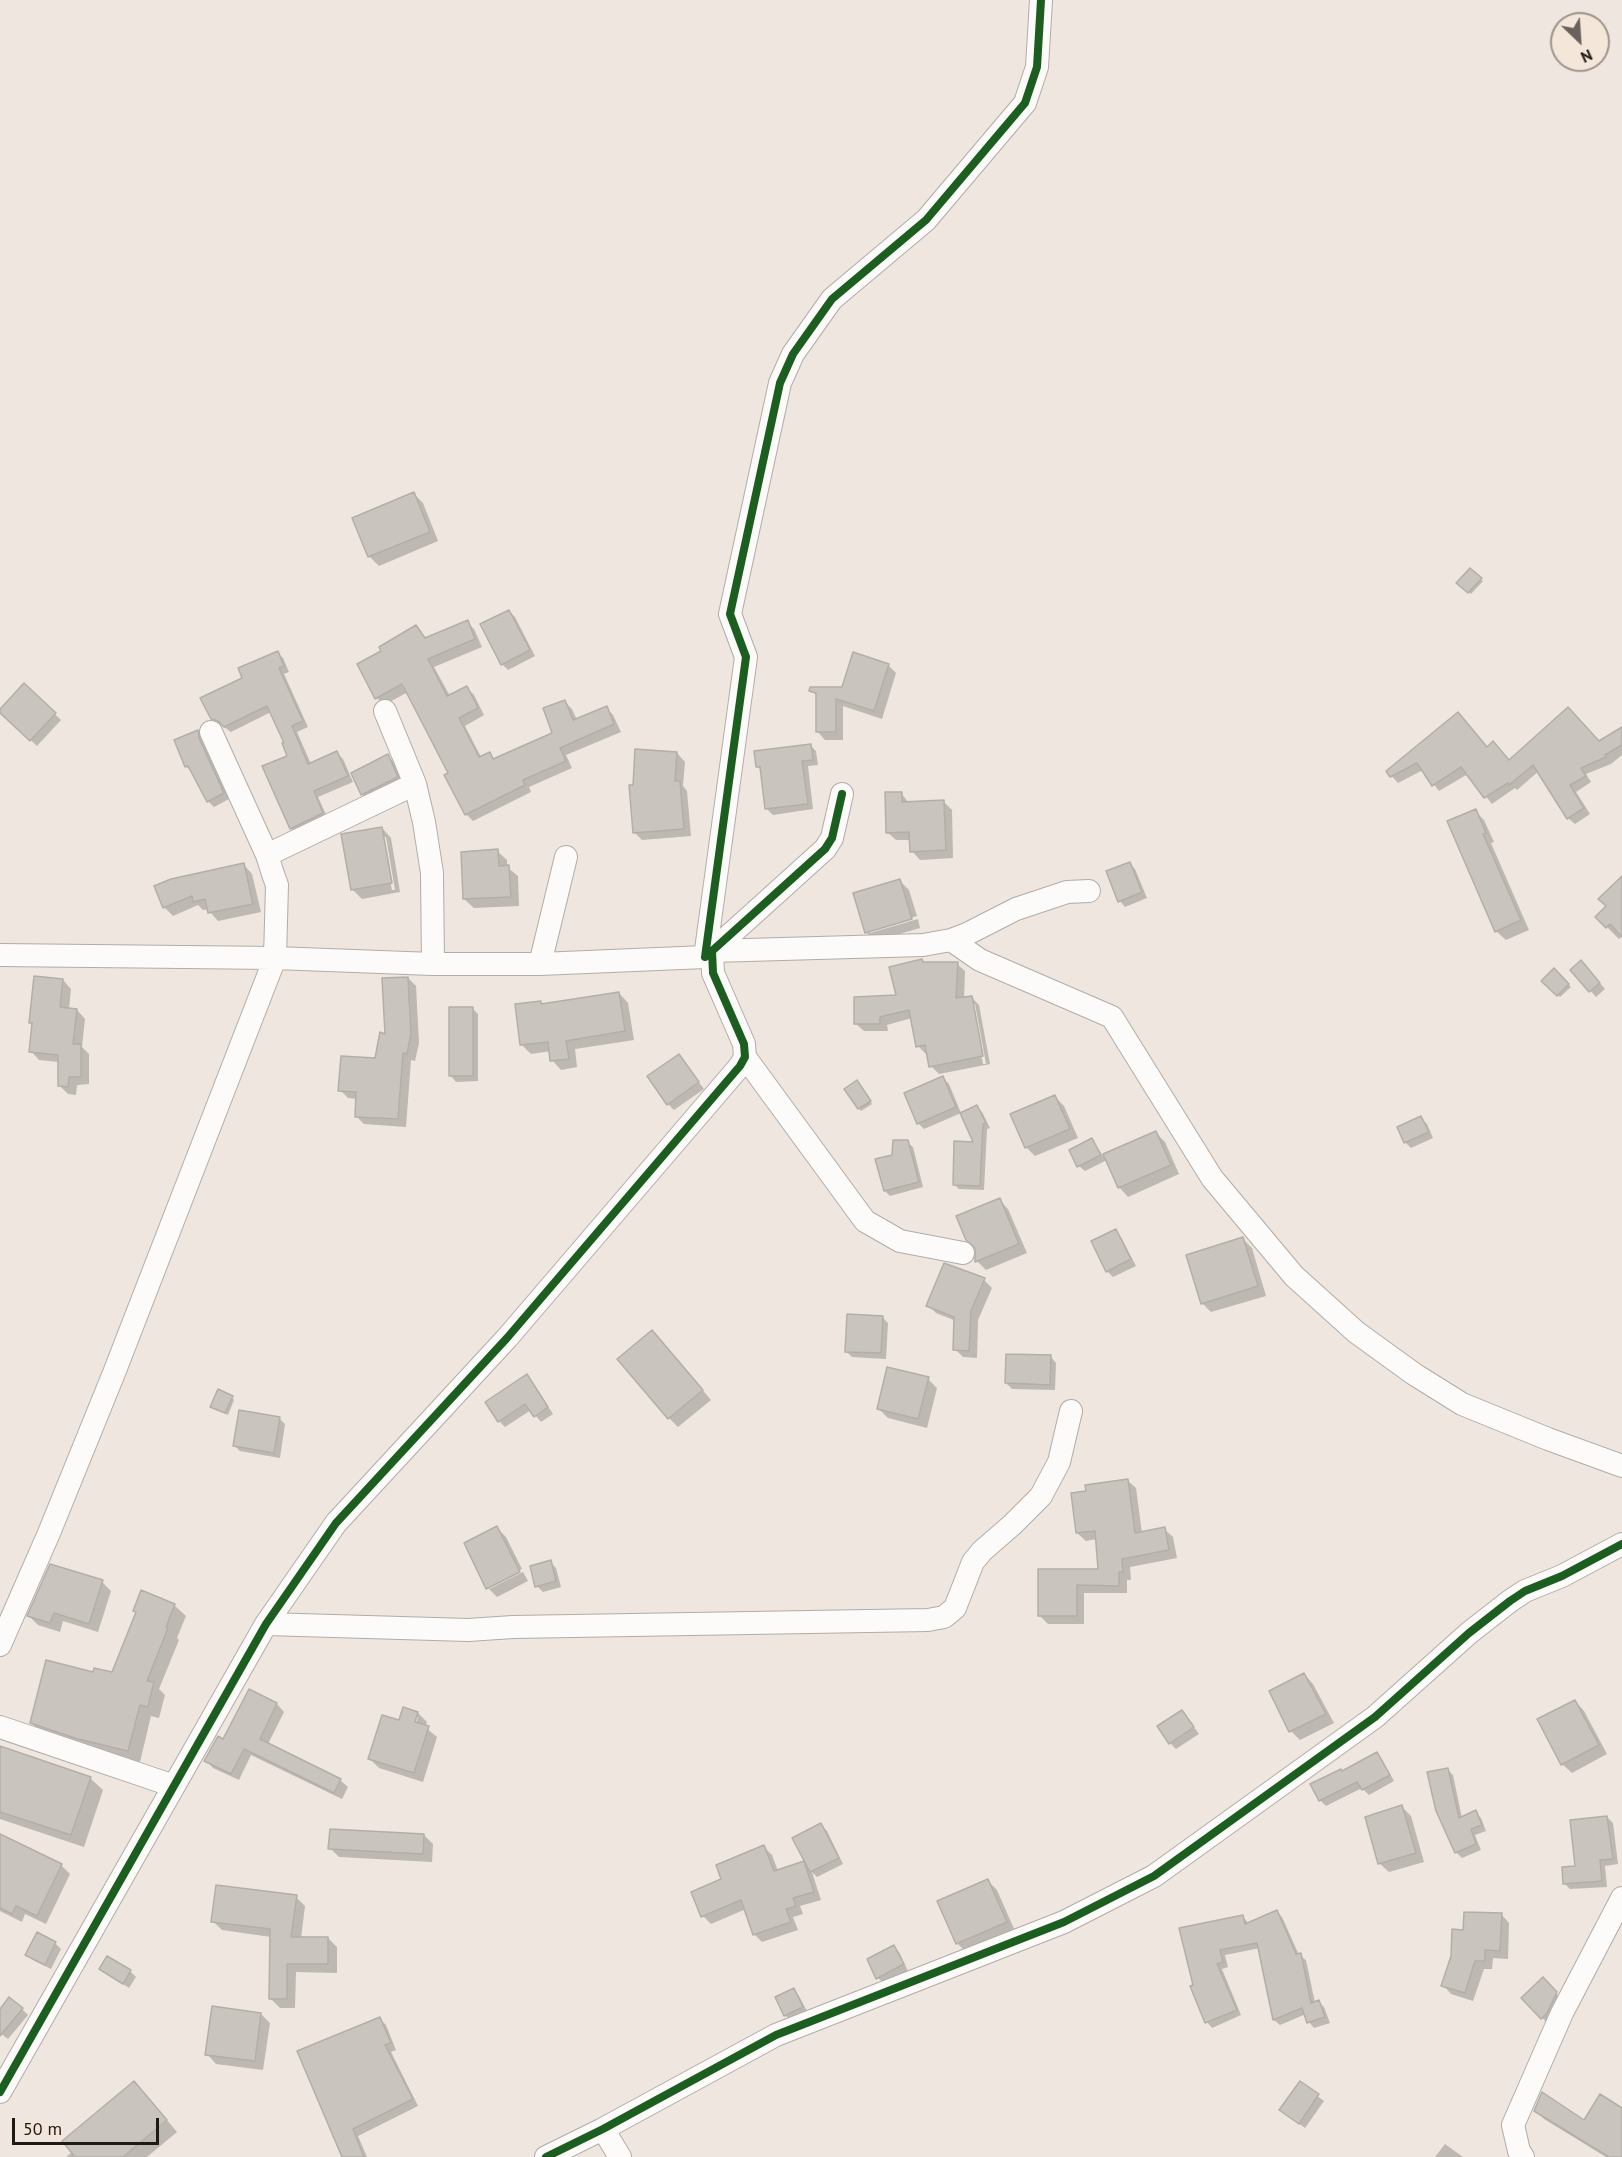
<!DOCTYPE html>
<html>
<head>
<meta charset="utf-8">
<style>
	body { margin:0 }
	#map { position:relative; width:1622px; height:2157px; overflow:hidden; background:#eee6df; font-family:"PT Sans",sans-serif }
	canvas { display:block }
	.north { position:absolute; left:1550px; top:12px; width:60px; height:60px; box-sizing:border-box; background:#f4e6d9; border:2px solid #9f948b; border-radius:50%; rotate:155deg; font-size:16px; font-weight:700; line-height:24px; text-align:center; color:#201a16 }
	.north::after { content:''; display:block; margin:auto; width:21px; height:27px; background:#68615c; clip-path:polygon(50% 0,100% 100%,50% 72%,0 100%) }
	.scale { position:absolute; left:12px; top:2118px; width:147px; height:27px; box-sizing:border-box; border:3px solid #201a16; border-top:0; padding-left:8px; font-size:18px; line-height:21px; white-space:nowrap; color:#201a16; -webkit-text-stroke:4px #f4e6d9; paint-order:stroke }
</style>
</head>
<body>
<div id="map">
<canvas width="1622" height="2157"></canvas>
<div class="north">N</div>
<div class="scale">50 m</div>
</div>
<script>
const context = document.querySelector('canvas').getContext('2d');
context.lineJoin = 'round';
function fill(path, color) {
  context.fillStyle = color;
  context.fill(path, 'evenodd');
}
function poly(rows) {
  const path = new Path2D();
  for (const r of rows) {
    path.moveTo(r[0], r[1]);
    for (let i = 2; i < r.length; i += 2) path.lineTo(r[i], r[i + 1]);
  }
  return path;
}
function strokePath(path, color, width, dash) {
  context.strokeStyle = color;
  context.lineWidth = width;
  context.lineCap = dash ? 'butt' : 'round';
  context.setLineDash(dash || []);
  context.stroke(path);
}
fill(poly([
	[414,494,423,503,438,541,379,566,369,556,354,519],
	[1470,570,1483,581,1471,594,1459,583],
	[509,611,515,617,535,656,508,670,502,664,482,625],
	[467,622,474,629,482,647,434,667,450,696,466,687,474,695,484,715,465,726,481,757,489,754,496,760,554,734,565,702,572,709,577,720,606,708,613,715,621,732,566,755,572,768,529,787,531,792,473,821,466,814,450,773,408,692,384,705,377,698,383,652,416,627,427,639],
	[277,652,283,658,289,672,284,674,308,727,297,732,311,764,337,753,343,759,353,782,318,797,328,819,297,834,291,828,289,756,286,743,271,712,231,732,212,718,244,678],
	[888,665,896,673,882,719,843,706,843,740,825,740,817,731,817,696,811,690,843,689],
	[24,685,61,720,37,746,0,711],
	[1458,714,1488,748,1509,761,1599,743,1622,729,1622,755,1611,764,1586,774,1591,782,1576,792,1590,814,1575,824,1568,818,1539,771,1517,790,1515,788,1492,804,1468,774,1439,791,1423,770,1398,783,1388,772],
	[197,732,203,737,204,745,229,799,214,807,208,801,192,772,186,766],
	[810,745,816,751,818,765,808,766,813,809,773,815,767,809,762,771,757,766],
	[677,753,685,762,683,786,687,791,691,836,642,840,634,832,634,786],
	[388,756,394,762,403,783,368,800,362,794],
	[901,793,909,803,943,801,952,810,953,858,920,860,912,851,911,840,896,840,887,832],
	[1475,811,1484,820,1494,842,1491,843,1529,930,1506,940,1496,931],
	[382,828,391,838,400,892,362,899,352,889],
	[382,837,386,837,395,890,392,890],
	[497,851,507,860,507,867,518,876,519,906,474,908,464,899],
	[1129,863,1135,869,1147,898,1125,907,1120,901,1108,872],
	[244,865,252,874,261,912,218,921,210,912,209,909,203,910,198,905,173,916,164,907],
	[1622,878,1622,936,1619,939,1597,917,1608,907],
	[900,881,909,890,917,916,870,930,870,933,918,919,920,928,875,941,866,932],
	[922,960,925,963,957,964,965,971,964,999,971,997,979,1005,990,1064,939,1074,931,1066,928,1054,926,1054,918,1046,912,1018,887,1025,888,1031,864,1031,856,1024,898,997],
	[972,1004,975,1004,986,1064,983,1064],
	[1587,968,1605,989,1596,997,1572,970],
	[1554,970,1571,987,1560,997,1544,981],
	[408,978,416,986,419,1043,415,1061,411,1060,406,1127,364,1124,356,1116,357,1099,348,1098,340,1090,376,1060],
	[63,980,71,989,69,1009,77,1010,85,1019,82,1047,89,1054,89,1084,77,1085,76,1095,68,1094,60,1086,59,1062,39,1060,31,1051,34,1026,30,1022],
	[619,993,628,1003,634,1040,575,1049,577,1067,561,1070,552,1060,551,1051,531,1054,522,1045,540,1002,543,1005],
	[472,1008,478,1014,478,1081,456,1082,451,1076],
	[679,1056,704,1089,674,1110,668,1104],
	[943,1078,949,1084,961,1113,924,1129,918,1123],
	[859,1084,872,1104,861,1111,859,1108],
	[1055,1097,1064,1106,1078,1138,1035,1156,1026,1147],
	[977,1107,982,1112,990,1128,987,1129,984,1190,959,1189,954,1184,976,1144],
	[1421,1118,1427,1124,1433,1138,1411,1148,1405,1142],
	[1156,1133,1165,1142,1179,1174,1128,1197,1119,1187,1107,1160,1085,1171,1079,1166,1092,1140,1103,1156],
	[907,1142,913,1147,923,1187,890,1196,885,1191,894,1156],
	[999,1200,1008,1209,1027,1253,986,1270,977,1261,977,1249],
	[1116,1231,1121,1237,1136,1266,1113,1277,1107,1271],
	[1243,1239,1252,1248,1266,1296,1211,1312,1202,1303],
	[984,1280,992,1288,978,1320,977,1358,963,1357,955,1349,956,1321,936,1313,928,1305],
	[882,1317,888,1323,886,1359,852,1357,846,1351],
	[661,1341,711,1400,678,1427,669,1418],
	[1051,1357,1056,1363,1055,1390,1012,1389,1006,1383],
	[928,1379,937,1388,927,1428,888,1418,879,1409],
	[532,1382,553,1414,541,1422,531,1410,505,1427,499,1421],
	[232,1397,234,1400,228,1415,214,1409],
	[279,1418,285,1424,280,1458,240,1451,234,1445],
	[1127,1480,1136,1488,1142,1533,1164,1529,1173,1537,1177,1558,1130,1567,1131,1580,1127,1580,1127,1593,1084,1593,1084,1624,1048,1624,1040,1616,1040,1571,1099,1570,1097,1539,1086,1541,1077,1533],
	[497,1528,506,1537,522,1569,489,1586,489,1589,523,1572,528,1581,497,1597,488,1588],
	[550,1562,556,1568,561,1587,543,1592,537,1586],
	[102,1582,111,1591,98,1632,63,1621,60,1632,38,1625,29,1616],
	[174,1605,186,1616,177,1638,179,1640,159,1689,165,1695,159,1718,151,1716,140,1762,91,1750,43,1734,32,1723,94,1674,113,1674],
	[1304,1674,1313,1684,1334,1723,1300,1740,1291,1731],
	[249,1691,277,1704,284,1712,268,1744,340,1780,348,1787,342,1799,251,1755,239,1780,213,1768,206,1760,224,1741],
	[1575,1701,1584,1711,1607,1754,1572,1773,1562,1764],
	[404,1709,418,1713,427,1722,425,1727,437,1737,423,1782,379,1768,370,1759,400,1722],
	[415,1717,418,1717,414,1730],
	[1182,1711,1199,1734,1176,1749,1170,1743],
	[0,1747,90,1778,103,1790,84,1847,0,1819],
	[1377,1754,1382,1759,1394,1781,1369,1795,1362,1788,1326,1806,1320,1800,1343,1772],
	[1447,1769,1453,1775,1462,1818,1475,1812,1481,1818,1486,1831,1475,1835,1481,1850,1462,1858,1456,1852],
	[1402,1807,1411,1816,1424,1862,1389,1872,1379,1863],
	[1607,1817,1613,1823,1618,1864,1605,1866,1607,1887,1570,1889,1564,1883,1577,1867],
	[821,1825,827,1831,843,1864,817,1877,812,1872,821,1900,800,1906,803,1914,793,1917,798,1930,762,1942,754,1934,746,1909,711,1924,703,1916,723,1880,764,1847,772,1855,778,1871,803,1863,808,1868],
	[424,1835,433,1844,432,1862,339,1857,330,1848],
	[0,1836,61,1865,70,1874,46,1924,25,1914,22,1922,0,1911],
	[988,1881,997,1890,1015,1931,966,1952,957,1943],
	[296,1897,305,1906,301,1938,328,1938,337,1947,337,1973,296,1972,295,2008,280,2008,271,1999,271,1937,222,1930,213,1921],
	[1277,1912,1282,1917,1299,1955,1306,1960,1315,2003,1318,2002,1324,2007,1330,2023,1314,2028,1309,2022,1306,2014,1280,2025,1274,2020,1260,1948,1225,1955,1228,1967,1222,1969,1241,2015,1212,2028,1207,2022,1192,1987,1243,1917,1249,1924],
	[1501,1914,1509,1923,1508,1959,1493,1958,1492,1969,1484,1969,1473,2001,1451,1994,1443,1985,1464,1931],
	[37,1934,55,1943,61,1949,51,1969,33,1960,27,1955],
	[893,1947,899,1952,908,1971,884,1983,878,1978],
	[101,1969,130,1971,136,1977,129,1988],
	[1543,1979,1562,2000,1548,2024,1523,1998],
	[794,1990,799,1996,808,2013,791,2021,785,2015],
	[22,2009,28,2015,8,2039,0,2033,0,2012],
	[261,2014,270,2023,263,2070,216,2064,207,2054],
	[380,2019,386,2025,396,2050,391,2052,418,2106,358,2136,367,2157,344,2157],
	[1300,2083,1324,2101,1305,2128,1281,2110],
	[145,2094,177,2132,147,2157,66,2157],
	[1622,2109,1622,2157,1606,2157,1544,2119,1536,2110,1585,2122],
	[1445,2144,1463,2157,1435,2157]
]), '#0003');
const building = poly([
	[414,492,430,532,368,557,352,518,414,492],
	[1470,568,1482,578,1468,593,1456,583,1470,568],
	[509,610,530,650,501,665,480,624,509,610],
	[468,620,475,639,428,659,447,696,467,686,478,708,459,718,479,757,490,752,493,759,552,733,543,708,565,700,573,720,607,706,614,724,560,748,566,761,523,780,525,785,465,815,444,775,448,773,402,684,375,699,357,664,381,651,379,647,416,625,425,638,468,620],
	[278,651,284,666,279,668,303,721,292,726,308,764,337,751,348,776,314,791,323,813,290,829,262,766,287,756,282,743,284,743,267,706,224,727,218,721,211,719,200,698,242,678,238,668,278,651],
	[853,652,889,664,874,711,836,699,836,732,816,732,816,693,809,691,810,687,842,687,853,652],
	[24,683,56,713,30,741,0,713,0,709,24,683],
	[1568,707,1599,741,1622,727,1622,745,1605,755,1606,757,1581,768,1586,776,1570,785,1584,808,1567,819,1533,765,1509,785,1508,783,1484,798,1461,767,1432,786,1417,763,1390,777,1386,771,1458,712,1487,747,1493,741,1509,760,1568,707],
	[198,730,199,738,224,793,207,802,188,766,185,767,174,740,198,730],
	[811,744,813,760,802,761,808,804,765,809,760,767,756,767,754,751,811,744],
	[635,749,677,752,675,781,680,781,684,829,633,833,629,785,633,785,635,749],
	[388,754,398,777,361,795,351,773,388,754],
	[885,792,902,792,902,802,944,800,946,850,910,852,909,832,886,833,885,792],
	[1476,809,1486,833,1483,834,1521,920,1495,932,1447,821,1476,809],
	[382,827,392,883,351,890,341,834,382,827],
	[498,849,499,866,509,865,511,897,463,899,461,852,498,849],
	[1130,862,1142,892,1118,902,1106,871,1130,862],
	[244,863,253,904,208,913,205,899,193,902,192,896,163,908,154,886,171,879,244,863],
	[1622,876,1622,937,1610,924,1606,928,1595,917,1606,906,1598,899,1622,876],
	[900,879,912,919,865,933,853,893,900,879],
	[922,959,923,962,958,962,956,998,972,996,983,1056,929,1067,925,1045,916,1047,909,1010,880,1017,880,1024,854,1024,854,997,896,995,889,967,922,959],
	[1581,960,1600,983,1589,992,1570,970,1581,960],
	[1554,968,1569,984,1557,996,1541,981,1554,968],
	[34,976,63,979,60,1007,77,1009,73,1044,81,1044,81,1077,69,1077,68,1087,58,1086,58,1055,29,1052,32,1023,29,1023,34,976],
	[408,977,411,1034,407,1054,403,1053,398,1119,355,1117,356,1092,338,1091,341,1056,375,1058,380,1032,385,1034,382,978,408,977],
	[619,992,625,1031,566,1041,569,1059,550,1061,548,1042,520,1045,515,1004,541,1001,541,1004,619,992],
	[449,1007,473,1007,473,1076,449,1076,449,1007],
	[679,1054,699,1082,667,1105,647,1076,679,1054],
	[943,1076,956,1107,917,1124,904,1093,943,1076],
	[857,1080,871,1101,858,1109,844,1089,857,1080],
	[1055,1095,1070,1129,1025,1148,1010,1114,1055,1095],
	[977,1105,986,1123,983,1124,980,1186,953,1185,954,1141,973,1142,960,1113,977,1105],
	[1421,1116,1429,1132,1404,1143,1397,1127,1421,1116],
	[1156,1131,1171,1165,1118,1188,1103,1154,1156,1131],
	[1092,1138,1101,1155,1077,1167,1069,1150,1092,1138],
	[893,1140,908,1140,919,1182,884,1191,875,1159,892,1155,893,1140],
	[1000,1198,1019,1244,975,1262,975,1248,966,1240,956,1216,1000,1198],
	[1116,1229,1131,1259,1106,1272,1091,1241,1116,1229],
	[1243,1237,1258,1286,1201,1304,1186,1255,1243,1237],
	[944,1263,985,1278,971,1311,969,1351,953,1350,954,1317,926,1306,944,1263],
	[847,1314,883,1316,881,1353,845,1352,847,1314],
	[652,1330,703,1390,668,1419,617,1359,652,1330],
	[1006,1354,1051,1355,1050,1385,1005,1383,1006,1354],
	[887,1367,929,1377,918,1419,877,1409,887,1367],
	[527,1374,548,1407,534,1417,525,1404,498,1422,485,1402,527,1374],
	[218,1389,233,1396,225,1413,210,1407,218,1389],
	[239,1410,280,1417,274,1453,233,1446,239,1410],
	[1128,1479,1135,1533,1165,1527,1169,1550,1122,1559,1123,1572,1119,1572,1119,1586,1077,1585,1077,1616,1038,1616,1038,1569,1098,1569,1095,1531,1076,1533,1071,1493,1086,1491,1085,1485,1128,1479],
	[497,1526,520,1572,486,1589,464,1543,497,1526],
	[551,1560,556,1581,535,1587,530,1566,551,1560],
	[50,1564,103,1580,89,1624,54,1613,50,1623,27,1616,50,1564],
	[141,1590,175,1604,166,1627,168,1628,147,1681,154,1682,148,1707,140,1705,128,1751,78,1739,30,1723,46,1660,93,1672,94,1668,112,1672,136,1612,133,1611,141,1590],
	[1304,1673,1326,1714,1289,1732,1269,1691,1304,1673],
	[249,1689,277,1703,260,1739,341,1779,334,1793,244,1749,231,1774,204,1761,218,1736,223,1739,249,1689],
	[1575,1700,1599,1745,1561,1765,1537,1719,1575,1700],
	[403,1707,418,1712,415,1722,429,1726,414,1773,368,1759,382,1715,399,1720,403,1707],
	[1182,1710,1194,1727,1169,1744,1157,1726,1182,1710],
	[0,1746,91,1777,71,1835,0,1812,0,1746],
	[1377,1752,1390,1775,1362,1790,1357,1782,1319,1801,1310,1784,1341,1769,1342,1771,1377,1752],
	[1448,1768,1459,1818,1476,1810,1482,1825,1471,1829,1476,1844,1455,1853,1436,1811,1427,1772,1448,1768],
	[1402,1805,1416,1853,1378,1864,1365,1817,1402,1805],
	[1607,1816,1613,1859,1600,1860,1602,1881,1563,1884,1562,1867,1575,1866,1570,1820,1607,1816],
	[821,1823,839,1858,810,1872,792,1838,821,1823],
	[330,1829,424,1834,423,1854,328,1849,330,1829],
	[0,1834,62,1864,37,1916,16,1906,12,1914,0,1908,0,1834],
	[764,1845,774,1871,804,1861,814,1892,793,1898,796,1906,786,1909,791,1922,753,1935,741,1900,701,1917,691,1892,721,1879,716,1865,764,1845],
	[988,1879,1007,1922,956,1944,937,1901,988,1879],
	[216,1885,297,1895,291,1937,328,1937,328,1964,287,1964,287,1999,269,1999,270,1929,211,1922,216,1885],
	[1277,1910,1296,1954,1301,1953,1311,2003,1319,2000,1325,2017,1307,2023,1302,2008,1273,2020,1257,1943,1220,1950,1223,1962,1217,1964,1237,2010,1205,2023,1190,1986,1193,1985,1179,1928,1243,1915,1245,1924,1277,1910],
	[1464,1912,1502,1913,1500,1951,1485,1950,1485,1961,1475,1961,1465,1993,1441,1986,1451,1956,1452,1929,1463,1930,1464,1912],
	[37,1932,56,1942,45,1965,25,1955,37,1932],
	[894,1945,904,1964,876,1979,867,1959,894,1945],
	[107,1956,131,1970,123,1984,99,1969,107,1956],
	[1543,1977,1557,1992,1547,2013,1541,2019,1521,1998,1543,1977],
	[794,1988,803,2007,784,2016,775,1997,794,1988],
	[9,1997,23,2008,0,2036,0,2009,9,1997],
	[212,2006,261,2013,255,2061,205,2055,212,2006],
	[380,2017,391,2043,385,2045,413,2099,353,2129,364,2157,342,2157,297,2051,380,2017],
	[134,2081,167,2120,123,2157,75,2157,62,2141,134,2081],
	[1300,2081,1319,2094,1299,2124,1279,2110,1300,2081],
	[1542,2092,1584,2120,1600,2094,1622,2108,1622,2157,1609,2157,1534,2111,1542,2092]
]);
fill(building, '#cac4be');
strokePath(building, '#b4aea9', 1.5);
const minor = poly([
	[385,711,415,784,424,822,432,873,433,964],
	[267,855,415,784],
	[951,940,980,960,1112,1017,1212,1178,1294,1276,1356,1332,1414,1374,1462,1404,1548,1439,1622,1466],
	[0,955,275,958,433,964,540,964,705,957,712,951,923,945,951,940,967,934,1016,909,1067,892,1089,891],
	[705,957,746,657,730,614,780,383,793,354,832,299,926,220,1025,103,1037,67,1041,0],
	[540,964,566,857],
	[745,1057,865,1221,900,1241,963,1253],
	[266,1624,468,1630,513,1627,928,1620,944,1617,955,1608,973,1562,982,1551,1012,1525,1041,1496,1059,1462,1071,1411],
	[0,1645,49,1533,114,1373,275,958,277,885,273,874,267,855,211,732],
	[0,1727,174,1786],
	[0,2092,266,1624,336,1523,507,1338,740,1066,745,1057,744,1044,713,973,712,951,825,849,832,838,842,794],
	[603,2129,620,2157],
	[546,2157,603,2129,776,2035,1064,1922,1154,1876,1375,1717,1469,1633,1510,1601,1525,1591,1562,1576,1622,1544],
	[1523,2157,1519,2151,1513,2125,1562,2013,1622,1898]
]);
strokePath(minor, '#b2aca7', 24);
strokePath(minor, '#fcfbfa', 22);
strokePath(poly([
	[705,957,746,657,730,614,780,383,793,354,832,299,926,220,1025,103,1037,67,1041,0],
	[0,2092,266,1624,336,1523,507,1338,740,1066,745,1057,744,1044,713,973,712,951,825,849,832,838,842,794],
	[546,2157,603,2129,776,2035,1064,1922,1154,1876,1375,1717,1469,1633,1510,1601,1525,1591,1562,1576,1622,1544]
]), '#1b5e20', 8);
</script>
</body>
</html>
